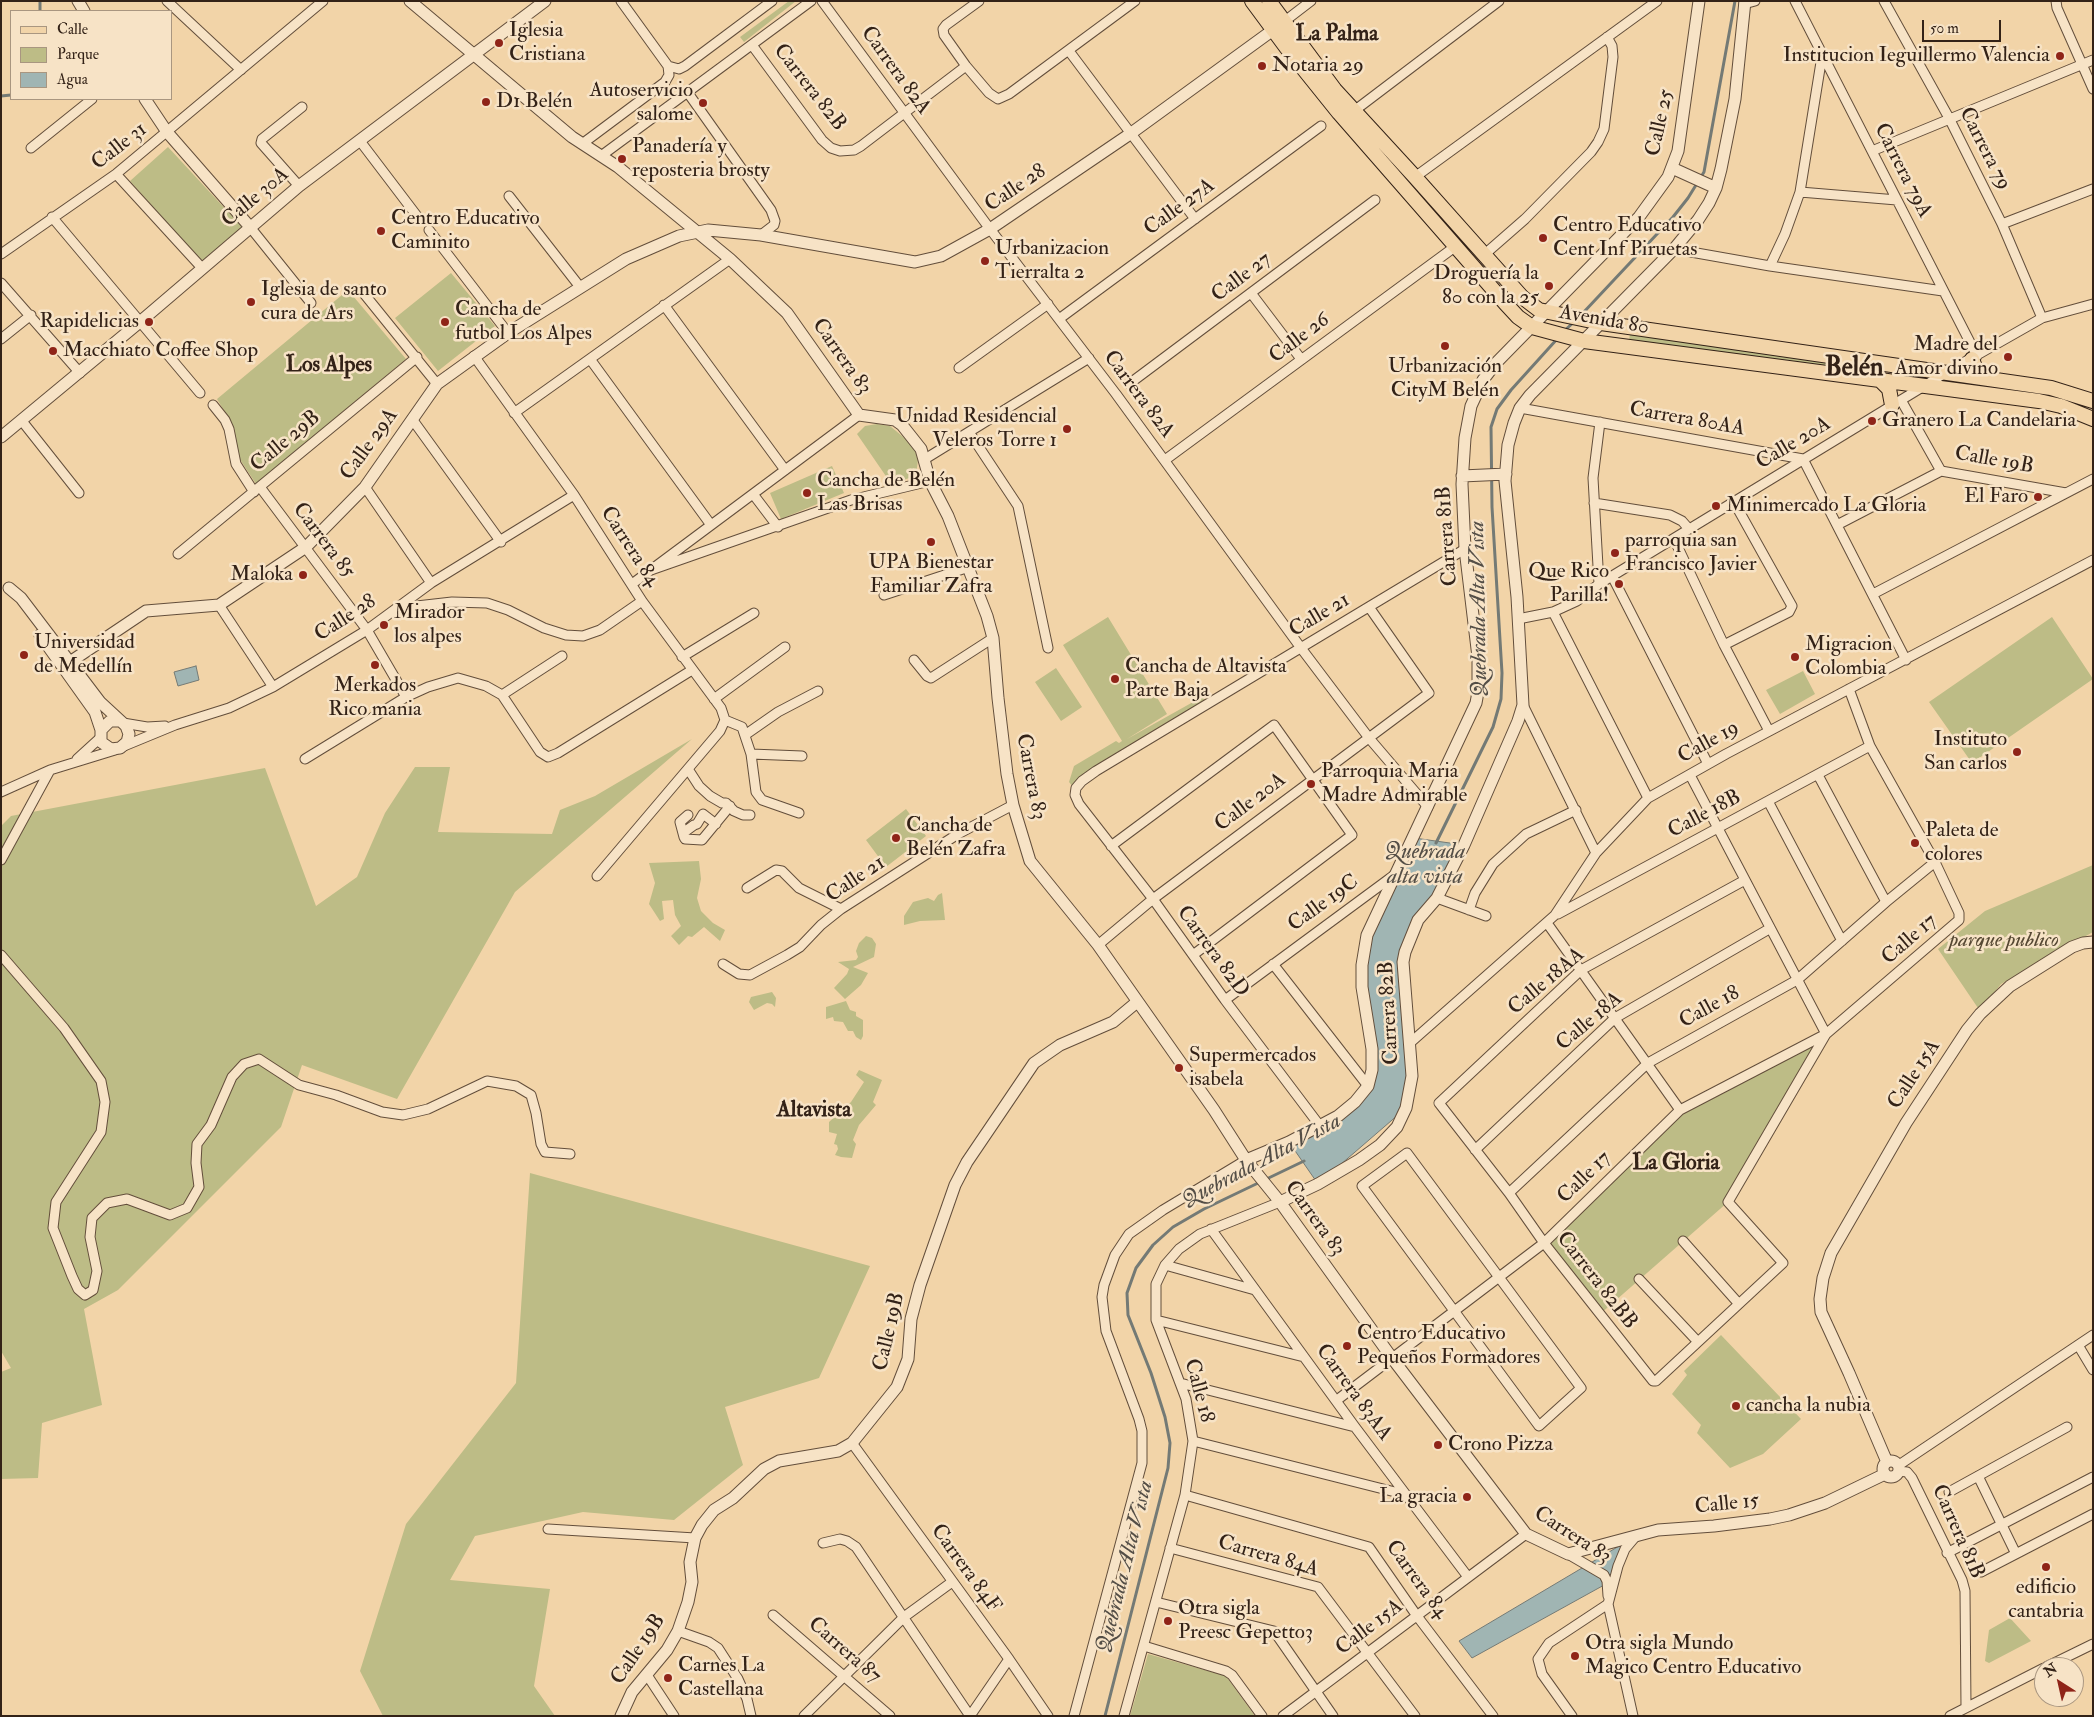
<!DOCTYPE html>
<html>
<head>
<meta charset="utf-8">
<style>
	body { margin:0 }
	#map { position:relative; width:2094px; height:1717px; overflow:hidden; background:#f2d4a8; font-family:"IM FELL Double Pica",serif }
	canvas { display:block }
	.frame { position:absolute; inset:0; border:2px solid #332217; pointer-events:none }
	.legend { position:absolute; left:10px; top:10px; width:162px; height:90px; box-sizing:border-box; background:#f7e3c6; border:1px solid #a99680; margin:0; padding:6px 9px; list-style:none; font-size:15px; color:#332217 }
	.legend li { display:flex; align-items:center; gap:10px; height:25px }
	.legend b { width:25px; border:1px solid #a99680 }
	.north { position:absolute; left:2034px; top:1657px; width:50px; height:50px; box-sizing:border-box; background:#f7e3c6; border:1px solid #a99680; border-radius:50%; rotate:325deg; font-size:14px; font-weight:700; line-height:20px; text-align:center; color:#332217 }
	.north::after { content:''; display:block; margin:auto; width:18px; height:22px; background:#8f2418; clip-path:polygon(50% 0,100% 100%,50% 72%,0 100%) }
	.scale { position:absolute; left:1922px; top:20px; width:79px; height:22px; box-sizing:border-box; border:2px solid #332217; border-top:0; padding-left:6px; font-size:15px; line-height:18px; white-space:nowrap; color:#332217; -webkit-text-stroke:4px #f7e3c6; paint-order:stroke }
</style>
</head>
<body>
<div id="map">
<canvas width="2094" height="1717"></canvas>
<div class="frame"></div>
<ul class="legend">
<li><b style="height:6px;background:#f2d4a8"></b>Calle</li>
<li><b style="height:14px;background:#bdbc86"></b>Parque</li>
<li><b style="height:14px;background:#a0b5b3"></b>Agua</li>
</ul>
<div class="north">N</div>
<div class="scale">50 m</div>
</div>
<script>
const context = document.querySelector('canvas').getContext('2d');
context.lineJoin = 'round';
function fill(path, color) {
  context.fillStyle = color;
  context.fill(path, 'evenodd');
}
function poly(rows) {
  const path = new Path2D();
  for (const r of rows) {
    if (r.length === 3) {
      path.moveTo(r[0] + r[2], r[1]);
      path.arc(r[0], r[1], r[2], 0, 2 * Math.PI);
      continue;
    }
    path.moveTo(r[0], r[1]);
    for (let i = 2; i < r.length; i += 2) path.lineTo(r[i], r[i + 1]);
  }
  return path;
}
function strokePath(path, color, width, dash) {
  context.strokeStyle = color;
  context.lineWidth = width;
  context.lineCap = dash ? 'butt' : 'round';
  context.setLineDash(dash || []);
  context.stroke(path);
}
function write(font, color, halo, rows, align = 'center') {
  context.font = font + ' "IM FELL Double Pica",serif';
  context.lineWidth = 5;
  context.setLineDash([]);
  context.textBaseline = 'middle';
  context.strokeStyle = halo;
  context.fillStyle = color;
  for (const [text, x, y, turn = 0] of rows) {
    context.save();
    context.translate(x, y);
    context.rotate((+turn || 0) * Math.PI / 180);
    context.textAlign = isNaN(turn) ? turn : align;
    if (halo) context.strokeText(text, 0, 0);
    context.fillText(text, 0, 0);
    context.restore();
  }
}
fill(poly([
	[789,1,796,1,744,42,740,37],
	[168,147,243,228,203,264,130,181],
	[451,273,495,326,438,371,395,318],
	[348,290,406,359,256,484,239,458,233,426,217,399],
	[1630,333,1868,366,1867,375,1629,341],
	[877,424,890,426,913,445,918,460,916,475,892,485,857,434,865,426],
	[832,466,844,493,781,519,770,493],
	[1108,617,1167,714,1127,739,1202,697,1205,700,1211,696,1213,700,1073,787,1069,782,1074,766,1116,741,1119,743,1122,741,1063,645],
	[2052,617,2093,679,1972,763,1929,702],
	[1056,668,1082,707,1061,721,1035,682],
	[1803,671,1815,694,1780,714,1766,690],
	[692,739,515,892,397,1099,302,1065,281,1127,118,1290,84,1309,102,1405,42,1423,38,1478,1,1479,1,1372,11,1368,1,1351,1,826,11,816,265,768,316,906,357,877,385,813,415,767,450,767,438,832,552,834,560,810,595,796],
	[906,809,926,836,886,867,866,840],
	[699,861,701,879,697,898,701,911,713,923,725,930,720,941,704,927,692,937,688,936,679,945,671,936,681,926,675,915,673,900,662,901,664,919,660,921,649,904,655,883,649,863],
	[2093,865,2093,932,2001,984,1980,1011,1938,949,1985,911],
	[942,893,945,920,920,921,904,925,904,916,913,902,928,898,934,901,938,895],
	[866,936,872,938,876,944,874,957,853,967,868,973,861,985,845,999,834,988,847,974,849,969,838,962,856,960,858,957,856,951,859,943],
	[772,992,776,998,775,1007,772,1004,767,1003,754,1010,749,1002,751,997],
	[846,1001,850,1010,856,1012,856,1016,863,1020,863,1036,861,1040,856,1037,853,1031,848,1031,843,1022,834,1021,833,1017,826,1019,826,1007],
	[1826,1034,1728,1202,1599,1315,1544,1243,1680,1110],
	[859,1070,882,1080,873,1102,876,1105,859,1125,853,1140,856,1144,852,1158,841,1157,835,1155,838,1149,837,1145,834,1144,837,1134,829,1132,829,1122,851,1102,864,1082,856,1075],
	[530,1173,870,1266,819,1378,725,1407,743,1465,674,1520,583,1512,475,1536,450,1580,550,1589,534,1686,555,1716,383,1716,360,1671,406,1524,516,1383],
	[1721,1335,1801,1419,1763,1454,1730,1468,1697,1433,1701,1425,1672,1394,1687,1375,1684,1371],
	[2010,1618,2031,1641,1989,1663,1985,1661,1989,1630],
	[1148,1654,1226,1676,1255,1716,1130,1716]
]), '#bdbc86');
const water = poly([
	[196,666,199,680,178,686,174,672,196,666],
	[1407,837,1464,845,1418,920,1404,973,1410,1043,1406,1108,1318,1184,1289,1142,1363,1093,1372,1049,1362,965,1407,837],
	[1636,1536,1615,1579,1472,1658,1459,1641,1636,1536]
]);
fill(water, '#a0b5b3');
strokePath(water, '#747a75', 1);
strokePath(poly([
	[40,11,40,1],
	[1,96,11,95],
	[1582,314,1673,217,1688,198,1704,172,1735,1],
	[1564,331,1574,322],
	[1436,843,1493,727,1501,699,1502,673,1492,507,1491,427,1497,409,1511,390,1558,338],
	[1105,1716,1168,1468,1170,1443,1165,1417,1151,1373,1128,1315,1127,1293,1136,1268,1153,1245,1173,1227,1204,1209,1304,1161]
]), '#747a75', 3);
const minor = poly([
	[167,1,241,70],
	[822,1,987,225,1116,394,1301,648,1369,738,1428,807],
	[979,1,946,25,943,29,944,35,966,66,989,93,998,99,1009,94,1135,1],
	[1795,1,1977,356],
	[1884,1,1949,118,2002,224,2042,318],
	[2056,1,2057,8,2093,89],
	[1744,4,1755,1],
	[1281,24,1311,1],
	[752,45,822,140,831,148,840,151,854,150,861,146,966,66],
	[1069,51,1195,219],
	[668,66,679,69,685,66,772,1],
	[688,93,771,210,775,221,774,225,761,235],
	[1354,111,1499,1],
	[360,141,417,216],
	[582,144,665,82,669,75,668,66,621,1],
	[31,148,92,99],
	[1872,151,2093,60],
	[601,156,811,1],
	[116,174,202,268],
	[1415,177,1657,1],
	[299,186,261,143,262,139,302,107],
	[1800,192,1897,200],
	[509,196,580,287],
	[52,217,200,393],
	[2002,224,2093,189],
	[250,227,311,303],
	[429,230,508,333],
	[1674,249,1770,266,1943,291],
	[1,254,116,174,323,1],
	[1485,254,1525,219,1591,152,1598,142,1604,129,1613,57,1612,46,1607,37],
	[1770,266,1785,234,1800,192,1822,56],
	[1,283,80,373],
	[361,290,437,384],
	[1251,293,1301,359],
	[664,305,785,470],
	[1059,319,1321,126],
	[1,339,31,315],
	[474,356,574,495,642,601,721,708,725,720,742,727,751,754,756,792,762,800,799,813],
	[590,359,711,525],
	[959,368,1048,304],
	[1129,384,1375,200],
	[1901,400,1941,471],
	[213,405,225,420,229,429,236,464,254,492],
	[1520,408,1803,459,1906,660],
	[514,413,730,259],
	[412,419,501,542],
	[22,421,79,493],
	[969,432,1018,506,1048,648],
	[925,459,1089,358],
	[1165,460,1456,246],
	[260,487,367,630,406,697,428,687,458,678,486,686,502,695,562,656],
	[365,487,431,583],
	[753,494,778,527],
	[1594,503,1670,515,1682,521,1689,529],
	[1837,525,1941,471,2066,493],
	[1674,539,1724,645,1769,731],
	[178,554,417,357],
	[648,571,851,500,930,481],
	[1612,576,1708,764],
	[632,584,859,415],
	[1599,584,1593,478,1600,422],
	[1873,594,2093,479],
	[884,595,969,567],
	[219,605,273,687],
	[399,608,452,602,487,603,508,610,544,628,566,635,583,636,600,630,642,601],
	[1553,612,1648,798],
	[1518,619,1553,612,1577,601,1599,584,1947,372,2042,318,2093,304],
	[1724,645,1789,612,1792,606,1734,502],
	[682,657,754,613],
	[914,660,927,676,931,678,993,638],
	[502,695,540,752,548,757,558,753,692,670],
	[714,699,785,647],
	[1523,705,1596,853],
	[123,723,147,727,165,726],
	[745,735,778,712,818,691],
	[124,746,175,725,229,708,273,687,367,630,431,583,574,495],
	[751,754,802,756],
	[77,759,100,738],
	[305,759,406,697],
	[688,769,699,786,710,796,722,803,726,803,734,811,743,815,750,815],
	[1690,775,1826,1034,1728,1202,1783,1263,1656,1381,1653,1381,1544,1243,1509,1193,1439,1103,1581,970,1745,880],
	[1818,775,1886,902],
	[1,792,50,770,115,750],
	[1768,801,1842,941],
	[688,815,680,822,684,837,685,839,702,840,730,806],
	[683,833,694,825,697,824,703,814,716,824],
	[1111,846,1274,725,1352,835,1193,955],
	[1,860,50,770],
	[597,876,720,731,725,720],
	[747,888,776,870,782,871,799,888,841,909],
	[1437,898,1486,916],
	[1469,910,1475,893,1493,864,1526,834,1576,810],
	[1558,914,1870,746],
	[1547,923,1680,1110],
	[1098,945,1153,899,1429,693,1369,607],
	[1,955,64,1028,101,1081,105,1102,101,1132,56,1202,53,1228,72,1276,78,1289,85,1295,93,1290,97,1271,90,1237,92,1218,107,1203,127,1199,170,1215,187,1208,199,1187,196,1163,197,1144,211,1125,232,1077,244,1064,259,1059,299,1085,336,1095,382,1112,403,1115,428,1109,487,1081,516,1086,531,1095,536,1113,541,1144,545,1152,570,1154],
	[723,964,739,974,750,975,787,955,800,947,821,925,841,909,958,834,1013,805],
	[1273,964,1368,1086],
	[1225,1000,1393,876],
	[1410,1043,1555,915,1596,853,1648,798,1726,754,2093,560],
	[1320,1126,1225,1000,1153,899,1079,804,1075,795,1076,788,1082,781,1096,771,1465,549],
	[1475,1150,1615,1018,1769,929],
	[1407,1153,1581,1388,1539,1426,1362,1186,1407,1153],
	[1509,1193,1648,1063,1797,980,1886,902,1935,862],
	[1211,1229,1355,1427,1468,1577],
	[1683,1241,1739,1304],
	[1165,1265,1255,1290],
	[1639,1279,1698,1342],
	[1156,1320,1304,1357],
	[2078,1345,2093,1370],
	[1180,1383,1355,1427],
	[1337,1400,1544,1243,1680,1110,1826,1034,1959,920,1959,913,1935,862,1870,746,1849,689],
	[1193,1441,1407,1495],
	[852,1443,1009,1659,1048,1716],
	[1899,1465,2093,1335],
	[1899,1471,1907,1472,1912,1478,1962,1580,1965,1591,1966,1707],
	[1978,1476,2016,1554],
	[1949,1492,2067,1427],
	[1185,1495,1369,1547,1417,1616,1493,1716],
	[548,1529,695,1538],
	[823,1543,840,1539,847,1541,856,1547,970,1716],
	[1170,1548,1318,1587,1415,1716],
	[1947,1553,2093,1477],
	[1568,1554,1604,1575,1607,1581,1608,1596],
	[1981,1572,2093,1514],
	[1156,1602,1274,1631,1333,1716],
	[773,1615,890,1716],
	[678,1631,709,1642,718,1648,738,1679,747,1699,751,1716],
	[1144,1646,1226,1671,1232,1675,1262,1716],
	[2046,1667,2093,1644],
	[647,1675,674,1716],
	[804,1716,904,1617,952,1582],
	[970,1716,1009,1659],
	[1074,1716,1142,1463,1142,1431,1139,1419,1106,1331,1102,1297,1104,1285,1115,1255,1129,1234,1163,1210,1246,1160],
	[1124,1716,1185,1495,1193,1441,1186,1399,1156,1320,1156,1284,1165,1265,1179,1249,1200,1234,1280,1202],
	[1283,1716,1526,1534],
	[1572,1716,1542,1674,1538,1659,1549,1643,1608,1604],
	[1633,1716,1608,1604,1618,1566,1625,1549,1636,1536],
	[1950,1716,2044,1668]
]);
const tertiary = poly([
	[78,1,84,11],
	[410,1,572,137,618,167,730,259,787,313,859,415,895,420,902,425,921,449,930,481,948,516,987,616,993,638,998,698,1007,774,1013,805,1030,861,1098,945,1214,1110,1246,1160,1280,1202,1392,1358,1526,1534,1568,1554,1658,1530,1714,1526,1770,1519,1789,1515,1825,1503,1885,1474],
	[145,99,167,132,250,227],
	[1672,168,1716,188],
	[1,437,141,321,299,186,545,1],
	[1462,476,1506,474],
	[9,588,21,598,100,702,126,726,129,734,127,742,120,748,111,749,101,742,101,730,110,721,119,721],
	[40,635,95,712,101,730],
	[70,662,146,611,219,605,306,547,365,487,437,384,508,333,626,259,679,236,708,230,761,235,915,262,941,256,990,229,1130,134,1273,30],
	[1246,1160,1289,1142,1338,1116,1355,1102,1368,1086,1372,1070,1372,1049,1362,987,1362,965,1367,935,1476,703,1478,692,1478,657,1465,549,1462,484,1465,438,1471,406,1483,380,1496,363,1639,217,1668,177,1678,151,1699,1],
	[1280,1202,1318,1184,1359,1160,1380,1145,1397,1127,1406,1108,1412,1076,1403,962,1405,952,1418,920,1437,898,1464,845,1518,721,1523,705,1517,597,1505,481,1508,445,1514,423,1520,408,1530,395,1674,249,1698,220,1709,203,1716,188,1721,169,1735,99,1745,1],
	[1891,1469,8],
	[1887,1462,1849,1373,1821,1312,1820,1299,1823,1278,1831,1253,1906,1123,1967,1030,1980,1014,2010,986,2072,947,2083,943,2093,942],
	[621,1716,632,1692,667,1650,678,1631,688,1602,692,1582,690,1562,695,1538,702,1525,714,1510,733,1498,764,1469,779,1461,838,1451,852,1443,897,1387,908,1359,911,1319,920,1285,955,1185,967,1162,1034,1063,1060,1045,1113,1022,1137,1002]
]);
const primary = poly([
	[1252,1,1286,47,1339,113,1505,303,1518,317,1532,327,1584,341,2039,401,2061,406,2093,419],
	[1269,1,1335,90,1415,177,1522,297,1539,310,1601,323,2051,388,2093,401],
	[1972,359,1976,370,1983,378],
	[1879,379,1889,389,1892,405]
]);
strokePath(minor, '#634e3b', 11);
strokePath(tertiary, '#634e3b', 13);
strokePath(primary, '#332217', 16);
strokePath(minor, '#f7e3c6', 9);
strokePath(tertiary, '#f7e3c6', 11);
strokePath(primary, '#f2d4a8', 14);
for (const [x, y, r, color] of [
	[499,43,5,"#8f2418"],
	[2060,56,5,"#8f2418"],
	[1262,66,5,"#8f2418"],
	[486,102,5,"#8f2418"],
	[703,103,5,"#8f2418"],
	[622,159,5,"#8f2418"],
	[381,231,5,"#8f2418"],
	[1543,238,5,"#8f2418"],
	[985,261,5,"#8f2418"],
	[1549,286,5,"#8f2418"],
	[251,302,5,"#8f2418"],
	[149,322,5,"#8f2418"],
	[445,322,5,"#8f2418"],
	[1445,346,5,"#8f2418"],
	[53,351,5,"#8f2418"],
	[2008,357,5,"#8f2418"],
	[1872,421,5,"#8f2418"],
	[1067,429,5,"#8f2418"],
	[807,493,5,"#8f2418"],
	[2038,497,5,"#8f2418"],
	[1716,506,5,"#8f2418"],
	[931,542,5,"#8f2418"],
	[1615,553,5,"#8f2418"],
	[303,575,5,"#8f2418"],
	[1619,584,5,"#8f2418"],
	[384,625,5,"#8f2418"],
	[24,655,5,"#8f2418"],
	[1795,657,5,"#8f2418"],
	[375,665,5,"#8f2418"],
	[1115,679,5,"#8f2418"],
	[2017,752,5,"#8f2418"],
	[1311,784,5,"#8f2418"],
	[896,838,5,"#8f2418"],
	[1915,843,5,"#8f2418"],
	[1179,1068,5,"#8f2418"],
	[1347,1346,5,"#8f2418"],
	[1736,1406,5,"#8f2418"],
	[1438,1445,5,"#8f2418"],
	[1467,1497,5,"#8f2418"],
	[2046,1567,5,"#8f2418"],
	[1168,1621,5,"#8f2418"],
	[1575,1656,5,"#8f2418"],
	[668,1678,5,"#8f2418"]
]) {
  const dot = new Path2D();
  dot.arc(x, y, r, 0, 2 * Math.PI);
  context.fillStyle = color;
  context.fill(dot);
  strokePath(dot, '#f7e3c6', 2);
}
write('21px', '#332217', '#f7e3c6', [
	["Iglesia",509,31],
	["Cristiana",509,55],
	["Institucion Ieguillermo Valencia",2050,56,"right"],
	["Notaria 29",1272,66],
	["Autoservicio",693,91,"right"],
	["salome",693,115,"right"],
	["D1 Belén",496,102],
	["Panadería y",632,147],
	["reposteria brosty",632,171],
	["Centro Educativo",391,219],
	["Caminito",391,243],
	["Centro Educativo",1553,226],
	["Cent Inf Piruetas",1553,250],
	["Urbanizacion",995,249],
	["Tierralta 2",995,273],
	["Droguería la",1539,274,"right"],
	["80 con la 25",1539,298,"right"],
	["Iglesia de santo",261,290],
	["cura de Ars",261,314],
	["Cancha de",455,310],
	["futbol Los Alpes",455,334],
	["Rapidelicias",139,322,"right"],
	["Madre del",1998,345,"right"],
	["Amor divino",1998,369,"right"],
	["Macchiato Coffee Shop",63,351],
	["Urbanización",1445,367,"center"],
	["CityM Belén",1445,391,"center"],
	["Unidad Residencial",1057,417,"right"],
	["Veleros Torre 1",1057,441,"right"],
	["Granero La Candelaria",1882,421],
	["Cancha de Belén",817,481],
	["Las Brisas",817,505],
	["El Faro",2028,497,"right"],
	["Minimercado La Gloria",1726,506],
	["parroquia san",1625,541],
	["Francisco Javier",1625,565],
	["UPA Bienestar",931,563,"center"],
	["Familiar Zafra",931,587,"center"],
	["Que Rico",1609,572,"right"],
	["Parilla!",1609,596,"right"],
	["Maloka",293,575,"right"],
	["Mirador",394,613],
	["los alpes",394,637],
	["Universidad",34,643],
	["de Medellín",34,667],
	["Migracion",1805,645],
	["Colombia",1805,669],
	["Cancha de Altavista",1125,667],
	["Parte Baja",1125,691],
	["Merkados",375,686,"center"],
	["Rico mania",375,710,"center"],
	["Instituto",2007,740,"right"],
	["San carlos",2007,764,"right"],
	["Parroquia Maria",1321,772],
	["Madre Admirable",1321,796],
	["Cancha de",906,826],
	["Belén Zafra",906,850],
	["Paleta de",1925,831],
	["colores",1925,855],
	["Supermercados",1189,1056],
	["isabela",1189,1080],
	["Centro Educativo",1357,1334],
	["Pequeños Formadores",1357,1358],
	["cancha la nubia",1746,1406],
	["Crono Pizza",1448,1445],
	["La gracia",1457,1497,"right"],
	["edificio",2046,1588,"center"],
	["cantabria",2046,1612,"center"],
	["Otra sigla",1178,1609],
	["Preesc Gepetto3",1178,1633],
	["Otra sigla Mundo",1585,1644],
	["Magico Centro Educativo",1585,1668],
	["Carnes La",678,1666],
	["Castellana",678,1690]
], 'left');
write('21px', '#332217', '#f7e3c6', [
	["Carrera 82A",895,71,54],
	["Carrera 82B",809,88,52],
	["Calle 25",1661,123,-78],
	["Calle 31",120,147,-38],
	["Carrera 79",1984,149,63],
	["Carrera 79A",1902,171,63],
	["Calle 28",1016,189,-34],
	["Calle 30A",256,198,-40],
	["Calle 27A",1180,208,-36],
	["Calle 27",1242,278,-37],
	["Avenida 80",1604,321,10],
	["Calle 26",1300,339,-37],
	["Carrera 83",841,357,55],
	["Carrera 82A",1138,395,53],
	["Carrera 80AA",1687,420,10],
	["Calle 29B",286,442,-40],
	["Calle 20A",1794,444,-31],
	["Calle 29A",370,445,-54],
	["Calle 19B",1994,461,10],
	["Carrera 81B",1448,536,-94],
	["Carrera 85",323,541,53],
	["Carrera 84",629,547,57],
	["Calle 21",1320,616,-31],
	["Calle 28",346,619,-33],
	["Calle 19",1709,743,-29],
	["Carrera 83",1030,777,79],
	["Calle 20A",1251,803,-37],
	["Calle 18B",1705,815,-28],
	["Calle 21",856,880,-34],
	["Calle 19C",1324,904,-36],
	["Calle 17",1910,940,-41],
	["Carrera 82D",1212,952,54],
	["Calle 18AA",1547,982,-40],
	["Calle 18",1710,1008,-29],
	["Carrera 82B",1390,1013,-93],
	["Calle 18A",1590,1022,-40],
	["Calle 15A",1915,1075,-57],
	["Calle 17",1585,1178,-44],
	["Carrera 83",1314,1219,54],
	["Carrera 82BB",1596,1281,52],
	["Calle 19B",890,1332,-77],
	["Calle 18",1198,1391,75],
	["Carrera 83AA",1353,1393,54],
	["Calle 15",1727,1505,-6],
	["Carrera 81B",1957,1532,66],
	["Carrera 83",1572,1536,33],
	["Carrera 84A",1268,1557,16],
	["Carrera 84F",965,1569,54],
	["Carrera 84",1416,1580,54],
	["Calle 15A",1370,1628,-37],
	["Calle 19B",639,1650,-56],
	["Carrera 87",844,1651,41]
]);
write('italic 21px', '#564833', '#f7e3c6', [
	["parque publico",2004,941]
]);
write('bold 22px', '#332217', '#f7e3c6', [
	["La Palma",1337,35],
	["Los Alpes",329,366],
	["Altavista",814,1111],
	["La Gloria",1676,1164]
]);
write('italic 22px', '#544e46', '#f7e3c6', [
	["Quebrada Alta Vista",1480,609,-91],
	["Quebrada",1425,853],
	["alta vista",1425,878],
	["Quebrada Alta Vista",1262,1162,-28],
	["Quebrada Alta Vista",1126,1567,-76]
]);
write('bold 26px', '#332217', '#f7e3c6', [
	["Belén",1854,369]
]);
</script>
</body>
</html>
